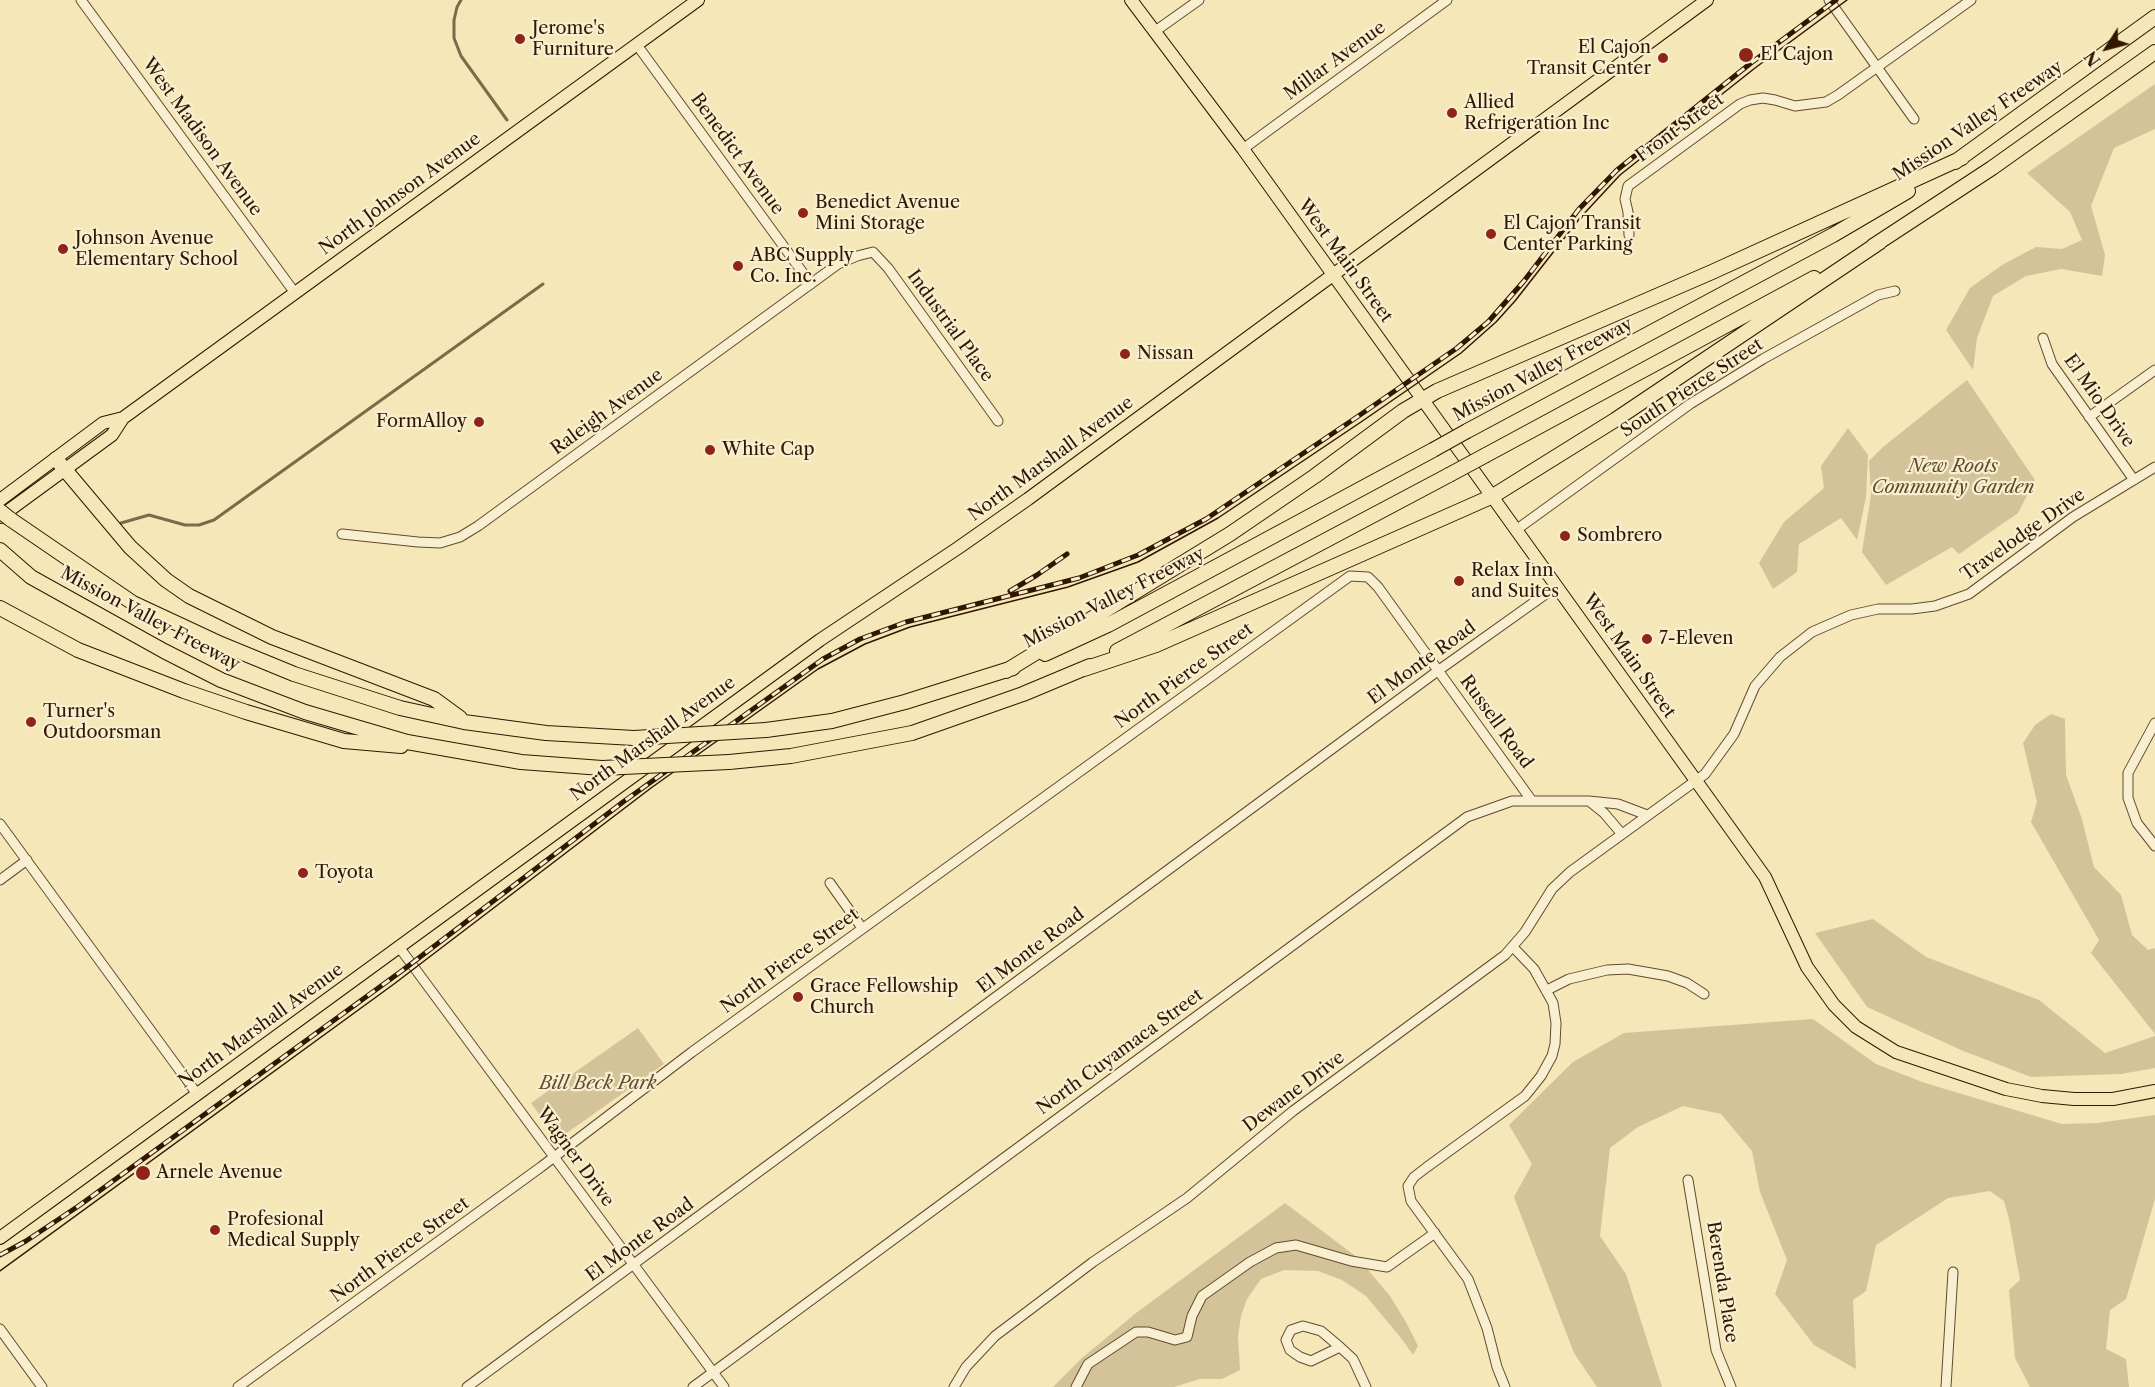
<!DOCTYPE html>
<html>
<head>
<meta charset="utf-8">
<style>
	body { margin:0 }
	#map { position:relative; width:2155px; height:1387px; overflow:hidden; background:#f5e7b8; font-family:"Libre Caslon Text",serif }
	canvas { display:block }
	.north { position:absolute; left:2077px; top:18px; width:60px; height:60px; -webkit-text-stroke:4px #f8efd1; paint-order:stroke; rotate:234deg; font-size:16px; font-weight:700; line-height:24px; text-align:center; color:#321600 }
	.north::after { content:''; display:block; margin:auto; width:21px; height:27px; background:#321600; clip-path:polygon(50% 0,100% 100%,50% 72%,0 100%) }
</style>
</head>
<body>
<div id="map">
<canvas width="2155" height="1387"></canvas>
<div class="north">N</div>
</div>
<script>
const context = document.querySelector('canvas').getContext('2d');
context.lineJoin = 'round';
function fill(path, color) {
  context.fillStyle = color;
  context.fill(path, 'evenodd');
}
function poly(rows) {
  const path = new Path2D();
  for (const r of rows) {
    path.moveTo(r[0], r[1]);
    for (let i = 2; i < r.length; i += 2) path.lineTo(r[i], r[i + 1]);
  }
  return path;
}
function strokePath(path, color, width, dash) {
  context.strokeStyle = color;
  context.lineWidth = width;
  context.lineCap = dash ? 'butt' : 'round';
  context.setLineDash(dash || []);
  context.stroke(path);
}
function write(font, color, halo, rows, align = 'center') {
  context.font = font + ' "Libre Caslon Text",serif';
  context.lineWidth = 4.5;
  context.setLineDash([]);
  context.textBaseline = 'middle';
  context.strokeStyle = halo;
  context.fillStyle = color;
  for (const [text, x, y, turn = 0] of rows) {
    context.save();
    context.translate(x, y);
    context.rotate((+turn || 0) * Math.PI / 180);
    context.textAlign = isNaN(turn) ? turn : align;
    if (halo) context.strokeText(text, 0, 0);
    context.fillText(text, 0, 0);
    context.restore();
  }
}
fill(poly([
	[2155,84,2155,129,2114,148,2091,206,2105,255,2102,276,2061,269,2026,276,1993,296,1977,338,1973,370,1946,330,1970,288,2002,265,2036,247,2062,249,2082,240,2070,212,2027,173],
	[1967,380,2035,480,2018,513,1959,554,1952,547,1886,585,1862,552,1871,495,1869,461,1883,447],
	[1848,428,1868,455,1866,497,1857,540,1841,518,1799,544,1797,572,1773,589,1759,563,1784,522,1824,488,1821,466],
	[2051,714,2065,719,2066,775,2082,819,2094,867,2121,895,2132,935,2148,950,2155,948,2155,1034,2091,953,2099,940,2031,822,2037,802,2023,743,2035,725],
	[1873,919,1926,957,2039,1000,2105,1053,2155,1036,2155,1068,2121,1074,2031,1077,1961,1050,1867,1007,1815,933],
	[1813,1019,1876,1064,1925,1083,2062,1124,2097,1123,2155,1115,2155,1199,2126,1299,2110,1310,2106,1349,2126,1359,2129,1387,2030,1387,2015,1358,2009,1290,2020,1280,2009,1219,2004,1201,1990,1191,1948,1198,1876,1245,1866,1291,1853,1300,1856,1369,1814,1345,1775,1294,1787,1260,1760,1192,1752,1151,1721,1114,1683,1106,1638,1127,1610,1148,1600,1236,1626,1274,1662,1387,1597,1387,1574,1353,1514,1197,1532,1164,1509,1125,1573,1062,1624,1033],
	[638,1028,664,1064,557,1140,531,1103],
	[1285,1203,1358,1258,1390,1296,1406,1322,1418,1346,1413,1355,1401,1338,1366,1296,1342,1280,1318,1271,1284,1270,1261,1279,1247,1299,1241,1316,1238,1336,1240,1370,1222,1379,1200,1379,1174,1387,1053,1387,1082,1358,1136,1313]
]), '#d4c399');
strokePath(poly([
	[461,0,457,7,454,20,454,38,461,56,507,120],
	[121,523,149,515,185,525,199,525,214,520,543,284]
]), '#7f6949', 3);
const minor = poly([
	[81,0,295,293],
	[1829,0,1914,119],
	[1154,32,1199,0],
	[637,45,811,284],
	[1243,149,1447,0],
	[1629,235,1628,212,1625,199,1628,186,1740,104,1750,100,1763,98,1775,100,1795,106,1826,102,1838,95,1971,0],
	[2043,338,2052,364,2134,480],
	[2089,417,2155,370],
	[1516,530,1690,404,1763,359,1878,295,1895,291],
	[342,534,418,542,440,543,460,537,478,526,838,264,857,256,873,252,888,268,998,421],
	[2155,723,2128,773,2128,798,2137,823,2155,846],
	[1589,801,1604,813,1621,833],
	[0,824,197,1094],
	[0,880,27,860],
	[830,883,862,928],
	[399,947,724,1387],
	[1547,990,1569,979,1607,970,1628,969,1668,976,1687,983,1704,994],
	[1688,1180,1716,1350,1731,1387],
	[0,1329,42,1387],
	[1340,1347,1311,1361,1300,1357,1290,1350,1286,1340,1291,1330,1303,1326,1321,1331,1340,1347,1353,1359,1366,1387],
	[238,1387,541,1167,692,1052,1350,576,1368,577,1378,587,1532,801],
	[467,1387,1439,670,1557,586],
	[693,1387,1467,817,1512,801,1589,801,1618,804,1647,815],
	[954,1387,966,1367,995,1336,1093,1262,1187,1198,1293,1111,1505,955,1525,932,1552,889,1570,872,1705,774,1734,734,1755,686,1780,657,1812,632,1851,615,1878,609,1912,609,1935,606,1969,594,2073,517,2155,467],
	[1076,1387,1088,1364,1136,1332,1148,1332,1175,1340,1187,1337,1192,1316,1202,1296,1250,1262,1276,1248,1296,1245,1351,1261,1387,1267,1435,1233],
	[1505,1387,1497,1367,1487,1328,1468,1279,1411,1201,1408,1186,1414,1177,1427,1167,1525,1096,1541,1076,1552,1056,1555,1044,1556,1023,1553,1003,1534,969,1513,947],
	[1946,1387,1953,1272]
]);
const major = poly([
	[1131,0,1243,149,1765,877,1807,967,1834,1005,1856,1027,1896,1052,2006,1089,2042,1096,2074,1099,2113,1099,2155,1091],
	[0,500,103,423,123,418],
	[0,517,112,435,123,418,698,0],
	[0,1238,820,640,958,548,1028,499,1707,0]
]);
const highway = poly([
	[1955,162,2155,17],
	[1873,246,1992,168,2155,52],
	[1467,431,1833,235,1908,191],
	[1486,455,1814,278],
	[56,459,130,547,166,580,189,596,272,637,434,699,460,718],
	[10,519,133,603,221,644,294,674,400,708,464,722,546,733,634,738],
	[0,550,31,577,164,651,221,680,305,712,407,742,521,762,602,768],
	[0,608,78,650,184,691,246,712,344,741,401,746],
	[1117,651,1449,475],
	[1045,654,1108,625,1433,450],
	[1084,669,1156,645,1493,496,1615,420,1880,242],
	[1006,671,1230,534,1315,476,1403,411,1437,391,1712,272,1962,158],
	[766,730,832,721,905,702,1013,668],
	[729,762,791,756,912,733,1023,694,1090,666]
]);
strokePath(minor, '#634a2e', 11);
strokePath(major, '#321600', 14);
strokePath(highway, '#321600', 16);
strokePath(minor, '#f8efd1', 9);
strokePath(major, '#f5e7b8', 12);
strokePath(highway, '#f5e7b8', 14);
strokePath(poly([
	[0,1271,394,984,651,788,818,669,865,644,910,627,1068,587,1138,562,1218,518,1361,422,1461,353,1496,322,1515,301,1580,218,1620,175,1755,68,1847,0]
]), '#321600', 1.5);
const rail = poly([
	[1010,591,1037,575,1067,554],
	[0,1255,26,1241,80,1205,403,970,623,802,823,659,860,639,906,622,1079,578,1138,555,1206,519,1357,417,1457,348,1488,322,1524,281,1579,209,1617,170,1751,63,1836,0]
]);
strokePath(rail, '#321600', 5);
strokePath(rail, '#f8efd1', 3, [9]);
const highwayBridge = poly([
	[1433,450,1467,431],
	[1449,475,1486,455],
	[0,511,10,519],
	[634,738,766,730],
	[602,768,729,762]
]);
strokePath(highwayBridge, '#321600', 16, []);
strokePath(highwayBridge, '#f5e7b8', 14);
for (const [x, y, r, color] of [
	[520,39,6,"#8f2418"],
	[1746,55,8,"#8f2418"],
	[1663,58,6,"#8f2418"],
	[1452,113,6,"#8f2418"],
	[803,213,6,"#8f2418"],
	[1491,234,6,"#8f2418"],
	[63,249,6,"#8f2418"],
	[738,266,6,"#8f2418"],
	[1125,354,6,"#8f2418"],
	[479,422,6,"#8f2418"],
	[710,450,6,"#8f2418"],
	[1565,536,6,"#8f2418"],
	[1459,581,6,"#8f2418"],
	[1647,639,6,"#8f2418"],
	[31,722,6,"#8f2418"],
	[303,873,6,"#8f2418"],
	[798,997,6,"#8f2418"],
	[143,1173,8,"#8f2418"],
	[215,1230,6,"#8f2418"]
]) {
  const dot = new Path2D();
  dot.arc(x, y, r, 0, 2 * Math.PI);
  context.fillStyle = color;
  context.fill(dot);
  strokePath(dot, '#f8efd1', 2);
}
write('18px', '#321600', '#f8efd1', [
	["Jerome's",532,29],
	["Furniture",532,50],
	["El Cajon",1651,48,"right"],
	["Transit Center",1651,69,"right"],
	["El Cajon",1760,55],
	["Allied",1464,103],
	["Refrigeration Inc",1464,124],
	["Benedict Avenue",815,203],
	["Mini Storage",815,224],
	["El Cajon Transit",1503,224],
	["Center Parking",1503,245],
	["Johnson Avenue",75,239],
	["Elementary School",75,260],
	["ABC Supply",750,256],
	["Co. Inc.",750,277],
	["Nissan",1137,354],
	["FormAlloy",467,422,"right"],
	["White Cap",722,450],
	["Sombrero",1577,536],
	["Relax Inn",1471,571],
	["and Suites",1471,592],
	["7-Eleven",1659,639],
	["Turner's",43,712],
	["Outdoorsman",43,733],
	["Toyota",315,873],
	["Grace Fellowship",810,987],
	["Church",810,1008],
	["Arnele Avenue",156,1173],
	["Profesional",227,1220],
	["Medical Supply",227,1241]
], 'left');
write('18px', '#321600', '#f8efd1', [
	["Millar Avenue",1335,61,-36],
	["Mission Valley Freeway",1978,121,-34],
	["Front Street",1680,128,-36],
	["West Madison Avenue",202,137,54],
	["Benedict Avenue",737,154,54],
	["North Johnson Avenue",400,194,-36],
	["West Main Street",1345,261,54],
	["Industrial Place",950,326,54],
	["Mission Valley Freeway",1543,370,-28],
	["South Pierce Street",1692,388,-33],
	["El Mio Drive",2099,401,55],
	["Raleigh Avenue",607,412,-36],
	["North Marshall Avenue",1051,459,-36],
	["Travelodge Drive",2023,535,-35],
	["Mission Valley Freeway",1114,598,-27],
	["Mission Valley Freeway",150,619,28],
	["West Main Street",1629,656,55],
	["El Monte Road",1422,663,-36],
	["North Pierce Street",1184,676,-36],
	["Russell Road",1496,722,54],
	["North Marshall Avenue",653,739,-36],
	["El Monte Road",1031,951,-37],
	["North Pierce Street",790,961,-36],
	["North Marshall Avenue",261,1026,-36],
	["North Cuyamaca Street",1120,1052,-36],
	["Dewane Drive",1294,1092,-37],
	["Wagner Drive",575,1157,54],
	["El Monte Road",640,1240,-36],
	["North Pierce Street",400,1250,-36],
	["Berenda Place",1722,1282,81]
]);
write('italic 18px', '#634a2e', '#f8efd1', [
	["New Roots",1953,467],
	["Community Garden",1953,488],
	["Bill Beck Park",598,1084]
]);
</script>
</body>
</html>
